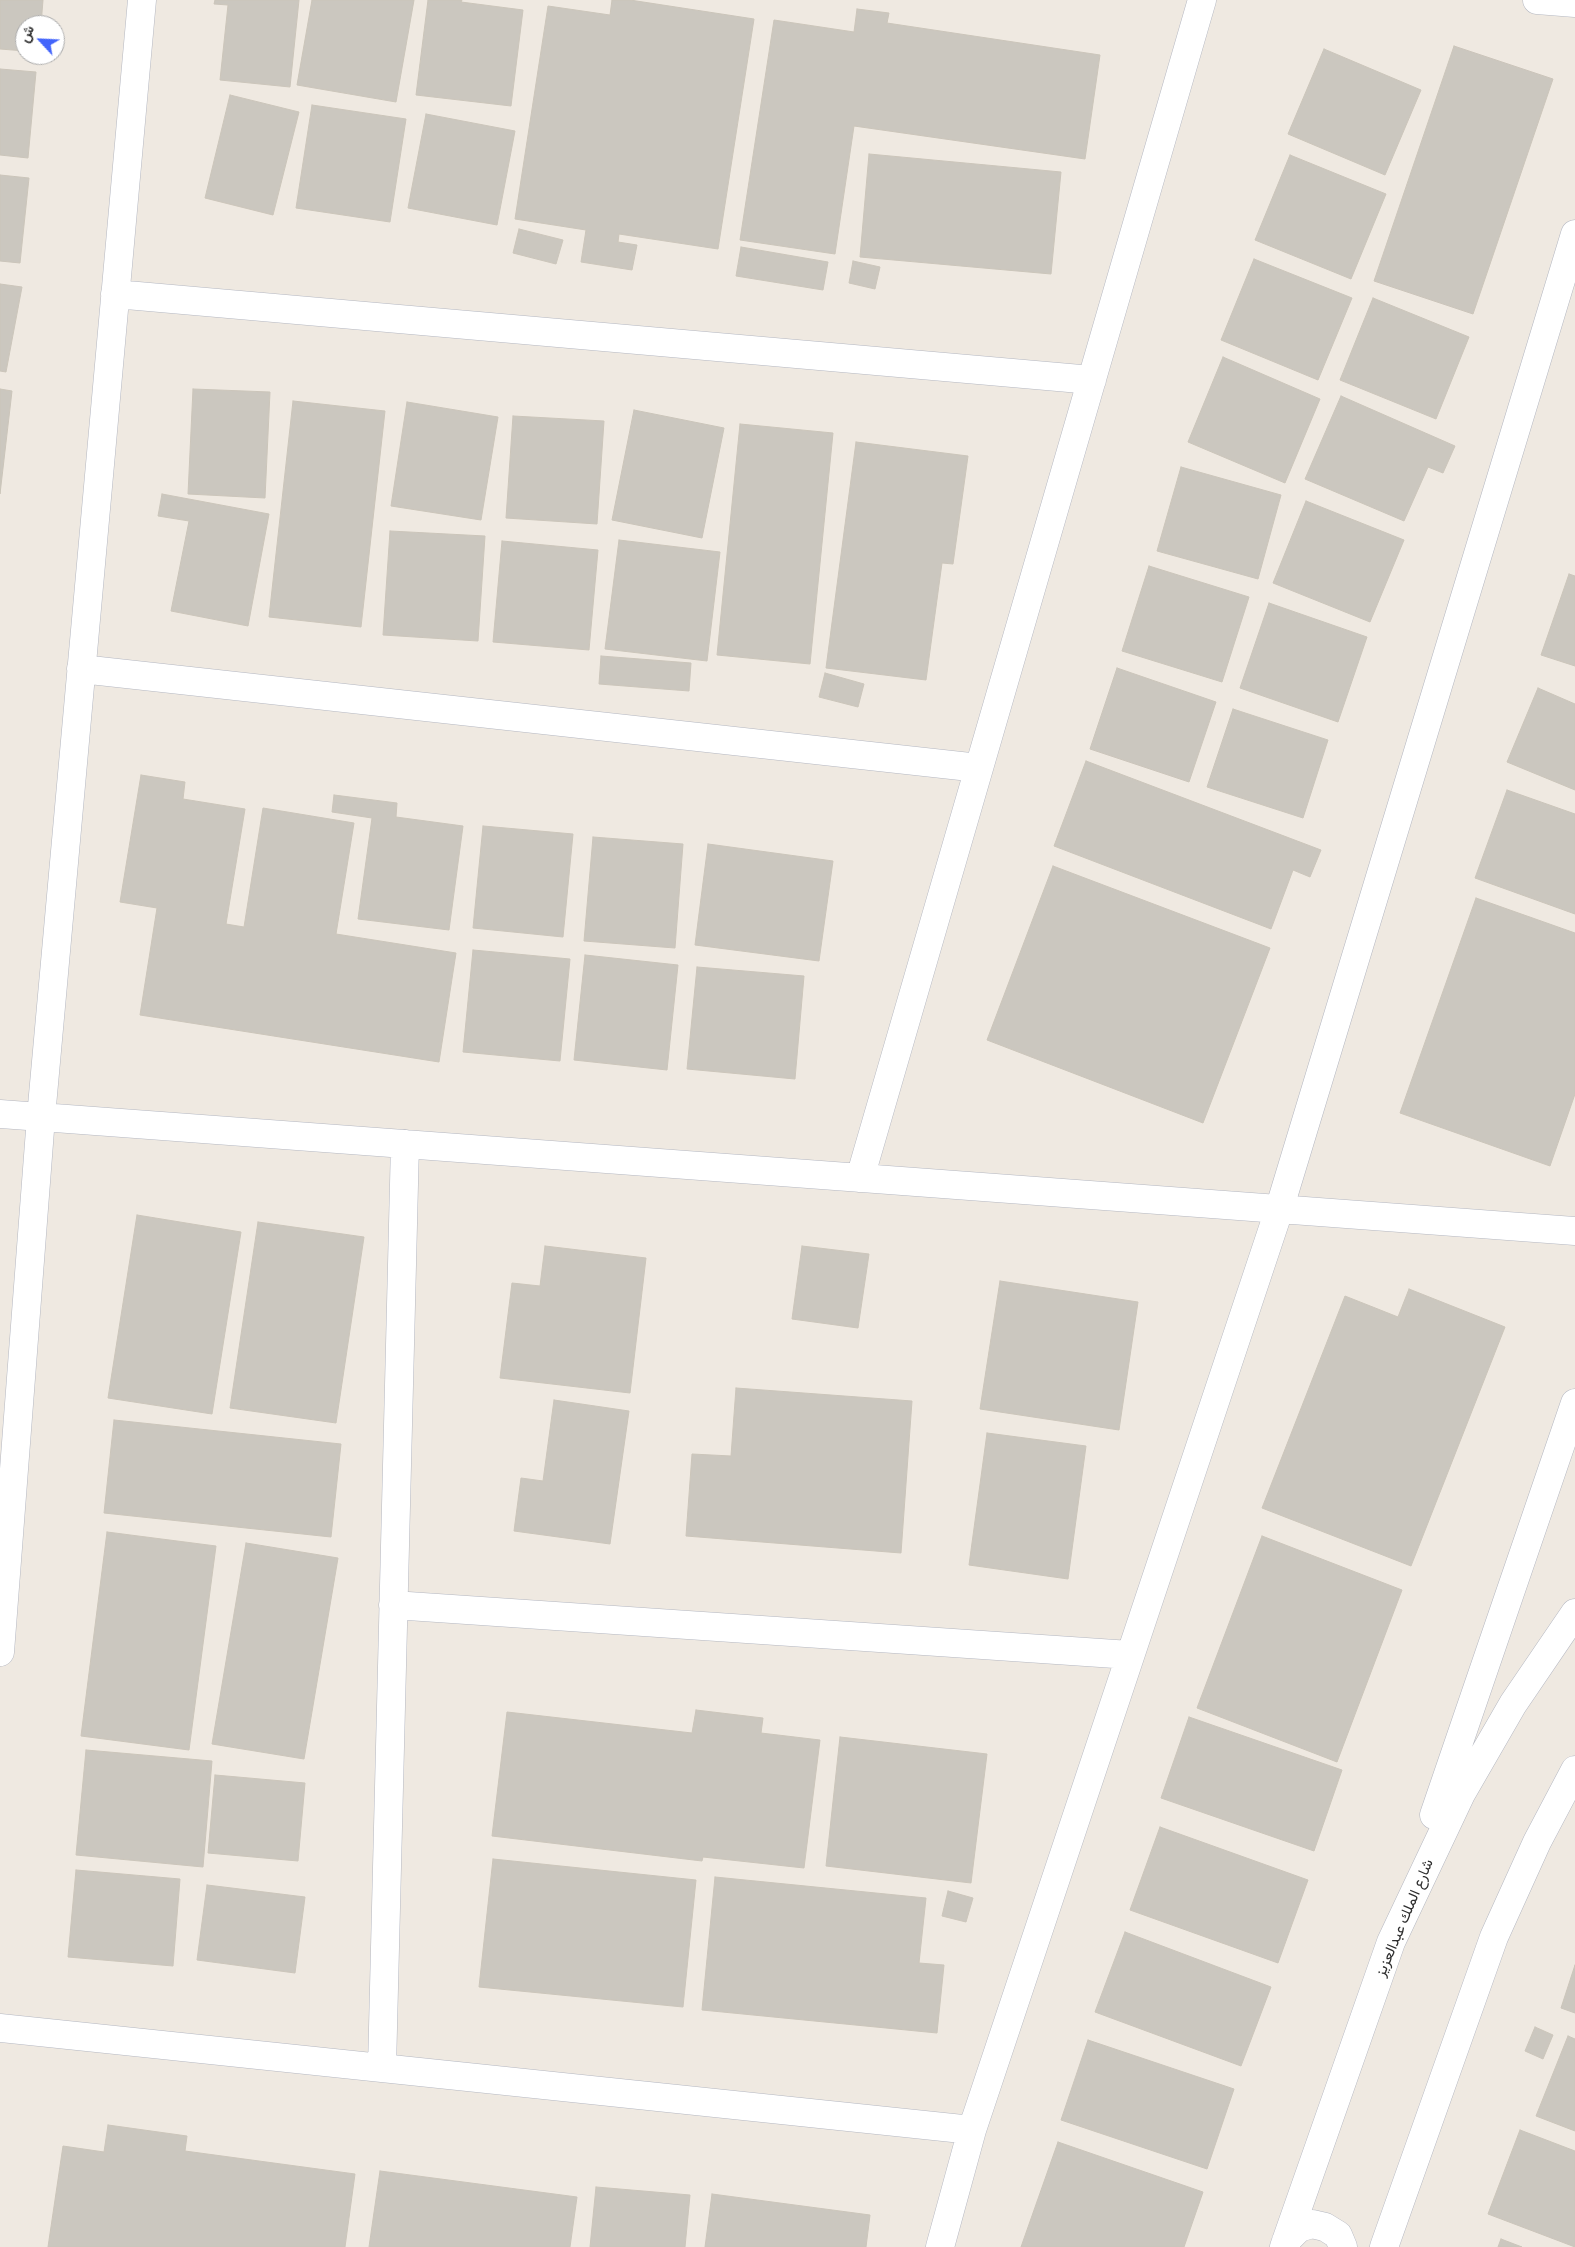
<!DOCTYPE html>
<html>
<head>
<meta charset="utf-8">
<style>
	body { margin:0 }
	#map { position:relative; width:1575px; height:2247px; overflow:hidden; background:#efe9e1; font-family:Signika,Vazirmatn,sans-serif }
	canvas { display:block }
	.north { position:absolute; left:15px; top:15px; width:50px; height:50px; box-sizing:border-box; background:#fff; border:1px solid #ababab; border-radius:50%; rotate:295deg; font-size:14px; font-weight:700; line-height:20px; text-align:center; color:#2e2e2e }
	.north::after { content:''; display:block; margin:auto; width:18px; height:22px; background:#4264fb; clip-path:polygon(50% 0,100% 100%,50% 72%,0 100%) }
</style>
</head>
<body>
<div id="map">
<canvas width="1575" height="2247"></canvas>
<div class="north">ش</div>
</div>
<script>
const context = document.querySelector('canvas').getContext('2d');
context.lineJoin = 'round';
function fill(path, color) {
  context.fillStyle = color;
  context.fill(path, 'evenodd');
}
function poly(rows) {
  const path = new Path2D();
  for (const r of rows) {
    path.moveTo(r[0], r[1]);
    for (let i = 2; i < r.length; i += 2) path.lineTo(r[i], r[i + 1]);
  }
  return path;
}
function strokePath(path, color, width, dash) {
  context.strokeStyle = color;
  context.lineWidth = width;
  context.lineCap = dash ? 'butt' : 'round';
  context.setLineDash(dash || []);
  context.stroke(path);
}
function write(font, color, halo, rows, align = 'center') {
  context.font = font + ' Signika,Vazirmatn,sans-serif';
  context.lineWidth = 5;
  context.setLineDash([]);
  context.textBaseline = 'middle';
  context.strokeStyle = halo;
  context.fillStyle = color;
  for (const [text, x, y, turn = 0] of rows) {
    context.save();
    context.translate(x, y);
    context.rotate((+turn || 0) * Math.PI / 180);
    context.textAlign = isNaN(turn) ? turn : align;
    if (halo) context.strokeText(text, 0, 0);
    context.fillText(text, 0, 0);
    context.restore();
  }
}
const building = poly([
	[0,0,43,0,41,25,25,25,25,51,0,49,0,0],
	[215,0,299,0,290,87,220,80,228,5,214,4,215,0],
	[312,0,414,0,396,102,297,85,312,0],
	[428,0,462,0,461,2,523,10,511,106,416,95,428,0],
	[612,0,630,0,754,19,718,249,619,234,618,242,637,245,632,270,581,262,586,230,515,219,548,6,610,15,612,0],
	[857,9,889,13,887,23,1100,55,1085,159,854,126,835,254,740,240,774,20,854,32,857,9],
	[1454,46,1553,79,1473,314,1374,281,1454,46],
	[1324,49,1421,90,1385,175,1288,134,1324,49],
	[0,69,36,72,28,158,0,155,0,69],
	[230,95,299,112,273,215,205,198,230,95],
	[312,105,406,119,390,222,296,208,312,105],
	[426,114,515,131,497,225,408,208,426,114],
	[869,154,1061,172,1051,274,860,257,869,154],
	[1290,155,1386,194,1351,279,1255,240,1290,155],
	[0,175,29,178,20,263,0,261,0,175],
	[519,229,563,240,556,264,513,253,519,229],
	[741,247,828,262,823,290,736,276,741,247],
	[1254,259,1352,298,1318,380,1221,340,1254,259],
	[853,261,880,267,875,289,849,283,853,261],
	[0,284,22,287,6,372,0,371,0,284],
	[1373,298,1469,337,1436,419,1340,380,1373,298],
	[1223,357,1320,399,1285,483,1188,442,1223,357],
	[0,389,12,391,0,494,0,389],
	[193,389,270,392,265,498,188,494,193,389],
	[1341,396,1455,446,1443,473,1428,467,1404,521,1305,479,1341,396],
	[293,401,385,411,361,627,269,617,293,401],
	[407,402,498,417,481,520,391,506,407,402],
	[634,410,724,428,702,538,612,520,634,410],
	[513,416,604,421,597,524,506,518,513,416],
	[740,424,833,433,810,664,717,655,740,424],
	[856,442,968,456,953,564,942,563,926,680,826,668,856,442],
	[1181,467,1281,495,1258,579,1157,551,1181,467],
	[162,494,269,514,248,626,171,611,189,521,158,516,162,494],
	[1306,501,1404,540,1370,622,1273,583,1306,501],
	[390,531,485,536,478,641,383,635,390,531],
	[619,540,720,552,707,661,605,649,619,540],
	[502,541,598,550,589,650,493,642,502,541],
	[1149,566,1249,597,1222,682,1122,651,1149,566],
	[1569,574,1575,576,1575,666,1541,655,1569,574],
	[1269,603,1367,637,1338,722,1240,688,1269,603],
	[601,656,691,663,689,691,599,684,601,656],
	[1117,668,1216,702,1189,782,1090,749,1117,668],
	[825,673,864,684,858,707,819,697,825,673],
	[1538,688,1575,704,1575,790,1507,762,1538,688],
	[1233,709,1328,740,1303,818,1207,787,1233,709],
	[1086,761,1321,850,1310,877,1293,870,1271,929,1054,846,1086,761],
	[141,775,185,782,183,799,245,809,226,924,244,927,263,808,354,823,336,934,456,953,439,1062,140,1015,157,908,120,902,141,775],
	[1507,790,1575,814,1575,914,1475,878,1507,790],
	[334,795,397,803,396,817,463,826,449,930,358,919,372,818,332,812,334,795],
	[483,826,573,834,563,937,473,928,483,826],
	[593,837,683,844,675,948,584,941,593,837],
	[708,844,833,861,819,961,695,945,708,844],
	[1053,866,1270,948,1203,1123,987,1040,1053,866],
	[1476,898,1575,933,1575,1094,1550,1166,1400,1113,1476,898],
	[473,950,570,959,560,1061,463,1052,473,950],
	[585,955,678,965,667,1070,574,1060,585,955],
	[697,967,804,976,795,1079,687,1069,697,967],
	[137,1215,241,1232,212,1414,108,1398,137,1215],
	[258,1222,364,1237,336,1423,230,1408,258,1222],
	[545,1246,646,1258,630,1393,500,1378,512,1283,540,1286,545,1246],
	[802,1246,869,1254,858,1328,792,1319,802,1246],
	[1000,1281,1138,1302,1119,1430,980,1409,1000,1281],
	[1409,1289,1505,1327,1411,1566,1262,1508,1345,1296,1398,1317,1409,1289],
	[736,1388,912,1401,901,1553,686,1536,692,1454,731,1456,736,1388],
	[554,1400,629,1411,610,1544,514,1531,521,1478,543,1481,554,1400],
	[114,1420,341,1444,331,1537,104,1513,114,1420],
	[987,1433,1086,1446,1068,1579,969,1565,987,1433],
	[107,1532,216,1546,189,1750,81,1736,107,1532],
	[1262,1536,1402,1590,1337,1762,1197,1708,1262,1536],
	[246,1543,338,1558,304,1759,212,1744,246,1543],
	[696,1710,763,1718,761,1733,820,1740,804,1868,703,1857,702,1861,492,1836,507,1712,692,1733,696,1710],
	[1189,1717,1342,1770,1314,1851,1161,1798,1189,1717],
	[840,1737,987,1754,971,1883,826,1866,840,1737],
	[86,1750,212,1761,203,1867,76,1855,86,1750],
	[215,1775,305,1783,298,1861,208,1853,215,1775],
	[1160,1827,1308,1880,1278,1963,1130,1910,1160,1827],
	[493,1859,696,1880,683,2007,479,1987,493,1859],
	[76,1870,180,1879,173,1966,68,1957,76,1870],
	[715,1877,926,1898,919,1963,944,1965,937,2033,702,2010,715,1877],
	[207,1885,305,1897,295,1973,197,1960,207,1885],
	[948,1891,973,1898,966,1922,942,1916,948,1891],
	[1125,1932,1271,1987,1241,2066,1095,2012,1125,1932],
	[1575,1965,1575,2013,1561,2008,1575,1965],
	[1535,2027,1553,2035,1543,2059,1525,2051,1535,2027],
	[1568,2036,1575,2039,1575,2131,1536,2116,1568,2036],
	[1088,2040,1234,2089,1207,2169,1061,2120,1088,2040],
	[108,2125,187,2136,185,2151,355,2174,345,2247,48,2247,63,2146,104,2152,108,2125],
	[1520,2130,1575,2151,1575,2247,1488,2214,1520,2130],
	[1058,2142,1203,2192,1184,2247,1021,2247,1058,2142],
	[380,2171,577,2197,570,2247,369,2247,380,2171],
	[596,2187,690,2195,685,2247,590,2247,596,2187],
	[712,2194,870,2215,866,2247,705,2247,712,2194],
	[1501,2239,1522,2247,1498,2247,1501,2239]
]);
fill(building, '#cbc7bf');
strokePath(building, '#cbc5ba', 1);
const minor = poly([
	[1537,0,1575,3],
	[115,294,1092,380],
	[81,669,979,768],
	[0,1114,1575,1231],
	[860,1178,1202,0],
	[393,1605,1130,1655],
	[0,1652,41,1117,142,0],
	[1434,1815,1575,1403],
	[0,2028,972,2130],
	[382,2068,405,1144],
	[1286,2241,1299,2228,1312,2224,1325,2227,1338,2235,1343,2247],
	[940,2247,972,2130,1279,1210,1575,234],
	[1284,2247,1391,1942,1461,1794,1513,1704,1575,1613],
	[1384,2247,1494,1937,1537,1842,1575,1770]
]);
strokePath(minor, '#b4b7c1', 29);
strokePath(minor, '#fff', 28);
write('15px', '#2e2e2e', '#fff', [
	["شارع الملك عبدالعزيز",1405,1918,-67]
]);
</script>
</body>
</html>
